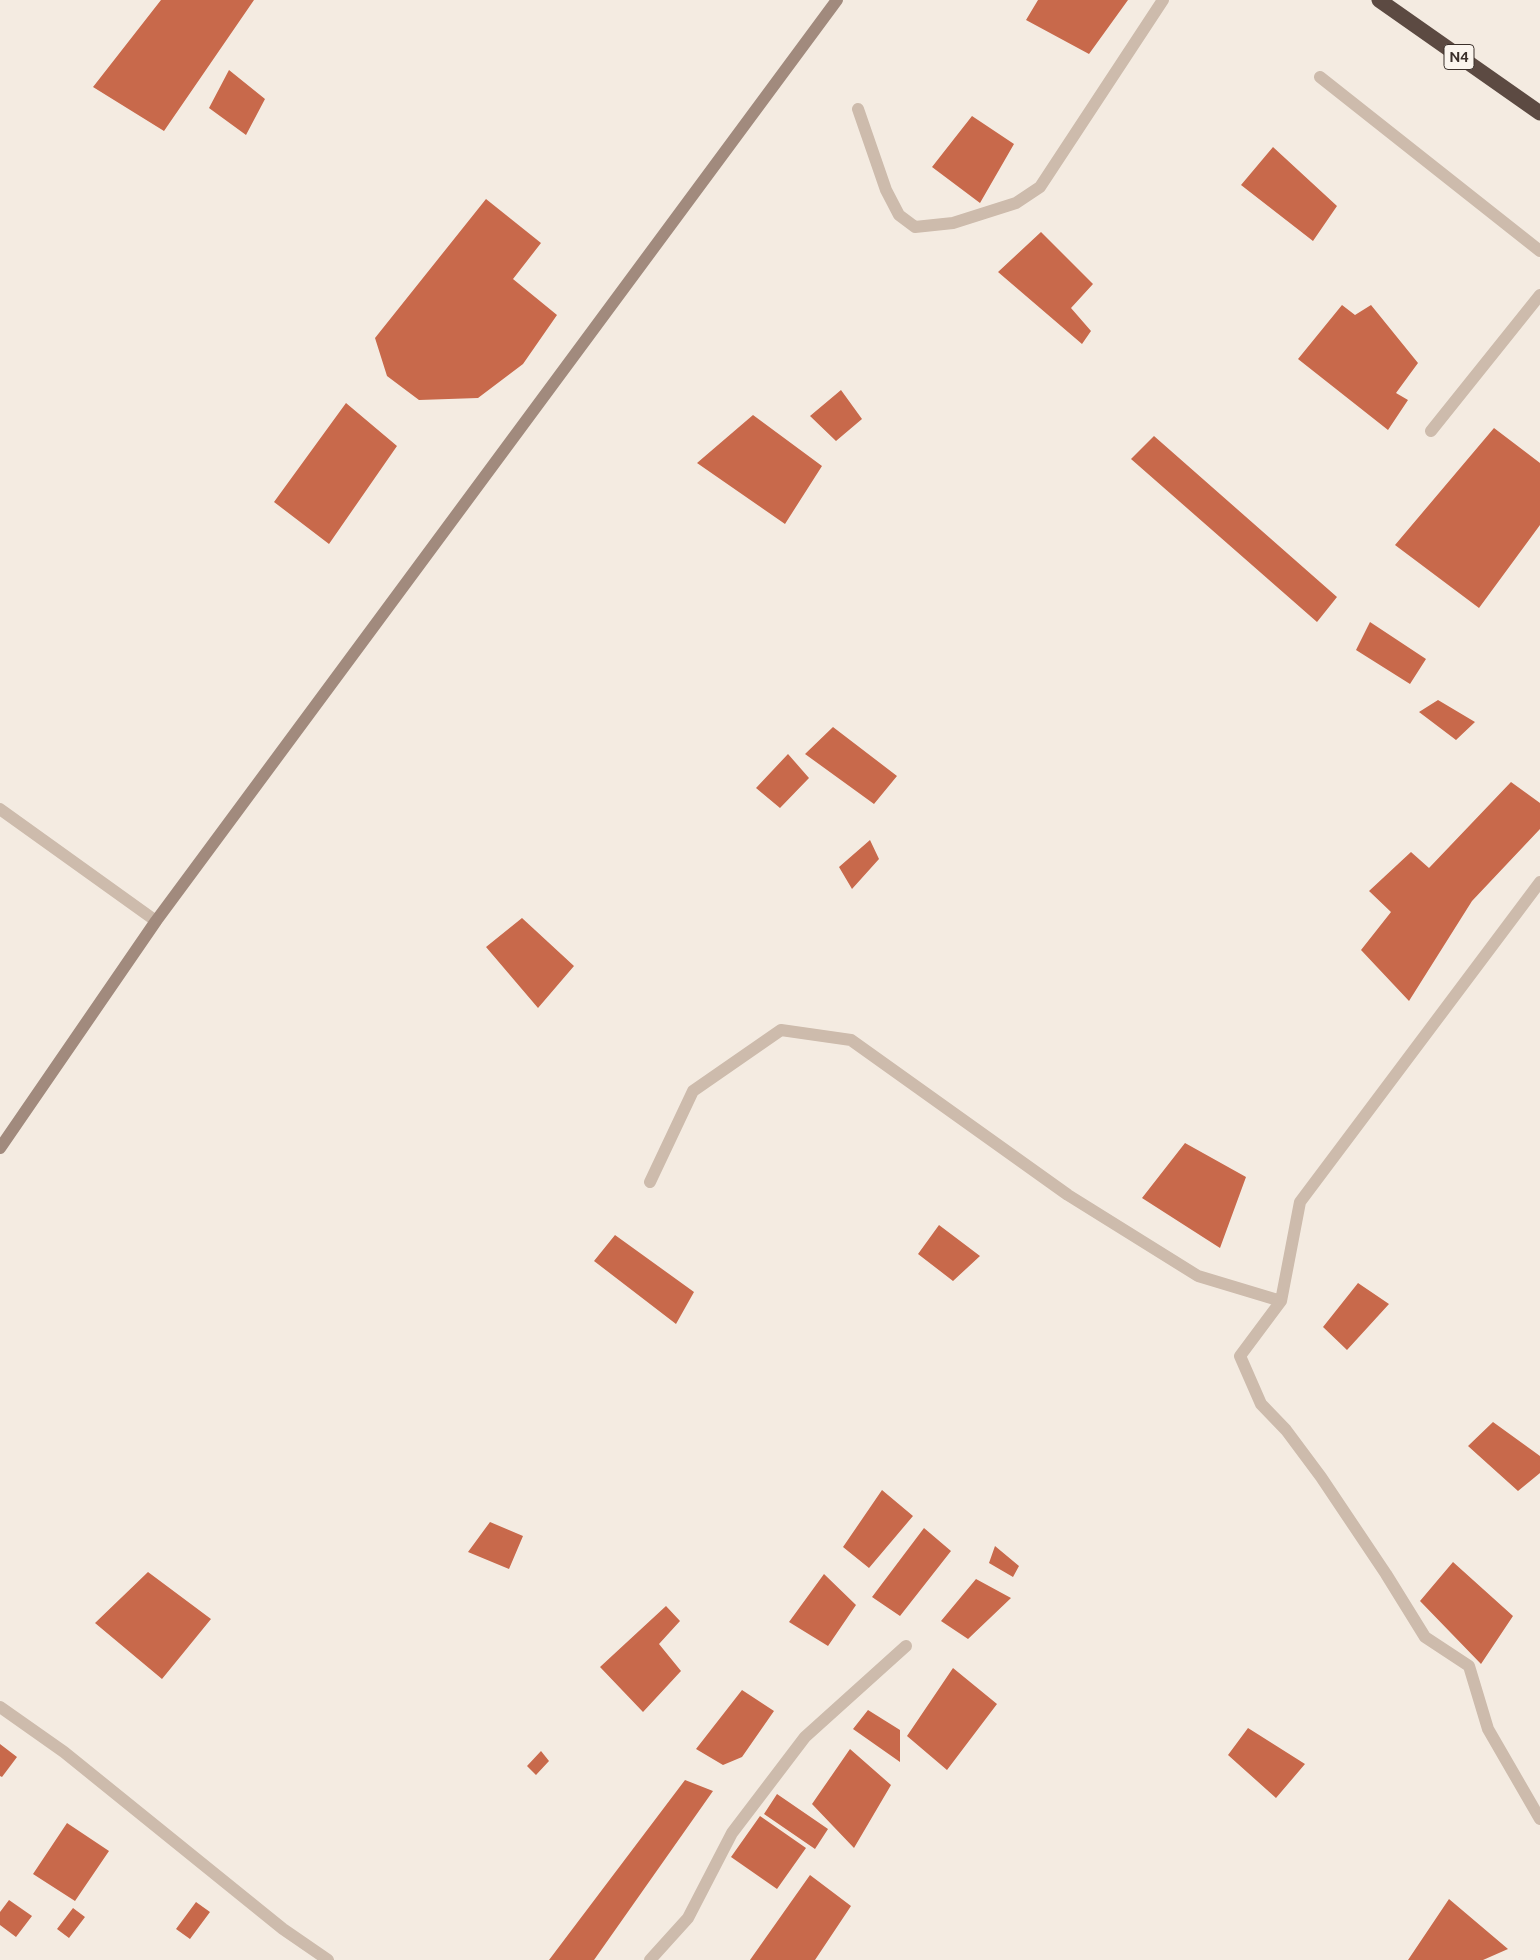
<!DOCTYPE html>
<html>
<head>
<meta charset="utf-8">
<style>
	body { margin:0 }
	canvas { display:block; background:#f4ebe1 }
</style>
</head>
<body>
<canvas width="1540" height="1960"></canvas>
<script>
const context = document.querySelector('canvas').getContext('2d');
context.lineJoin = 'round';
function fill(path, color) {
  context.fillStyle = color;
  context.fill(path, 'evenodd');
}
function poly(rows) {
  const path = new Path2D();
  for (const r of rows) {
    path.moveTo(r[0], r[1]);
    for (let i = 2; i < r.length; i += 2) path.lineTo(r[i], r[i + 1]);
  }
  return path;
}
function strokePath(path, color, width, dash) {
  context.strokeStyle = color;
  context.lineWidth = width;
  context.lineCap = dash ? 'butt' : 'round';
  context.setLineDash(dash || []);
  context.stroke(path);
}
function write(font, color, halo, rows, align = 'center') {
  context.font = font + ' Ubuntu,sans-serif';
  context.lineWidth = 4;
  context.setLineDash([]);
  context.textBaseline = 'middle';
  context.strokeStyle = halo;
  context.fillStyle = color;
  for (const [text, x, y, turn = 0] of rows) {
    context.save();
    context.translate(x, y);
    context.rotate((+turn || 0) * Math.PI / 180);
    context.textAlign = isNaN(turn) ? turn : align;
    if (halo) context.strokeText(text, 0, 0);
    context.fillText(text, 0, 0);
    context.restore();
  }
}
fill(poly([
	[161,0,254,0,164,131,93,87],
	[1038,0,1128,0,1089,54,1026,20],
	[229,70,265,99,246,135,209,108],
	[972,116,1014,144,980,203,932,167],
	[1273,147,1337,206,1313,241,1241,185],
	[486,199,541,243,513,279,557,315,523,364,478,398,419,400,387,376,375,338],
	[1041,232,1093,284,1071,308,1091,331,1082,344,998,272],
	[1342,305,1355,315,1371,305,1418,363,1396,393,1408,400,1388,430,1298,359],
	[841,390,862,419,836,441,810,416],
	[346,403,397,446,329,544,274,502],
	[753,415,822,466,785,524,697,463],
	[1494,428,1540,463,1540,525,1479,608,1395,545],
	[1154,436,1337,597,1317,622,1131,459],
	[1370,622,1426,659,1410,684,1356,650],
	[1438,700,1475,722,1456,740,1419,712],
	[833,727,897,776,874,804,805,754],
	[788,754,809,778,780,808,756,788],
	[1511,782,1540,803,1540,829,1472,901,1409,1001,1361,950,1391,912,1369,891,1411,852,1429,868],
	[870,840,879,859,852,889,839,867],
	[522,918,574,966,538,1008,486,947],
	[1185,1143,1246,1177,1220,1248,1142,1198],
	[939,1225,980,1256,953,1281,918,1254],
	[615,1235,694,1292,676,1324,594,1261],
	[1358,1283,1389,1304,1347,1350,1323,1327],
	[1493,1422,1540,1456,1540,1473,1518,1491,1468,1446],
	[882,1490,913,1516,869,1568,843,1547],
	[490,1522,523,1536,509,1569,468,1552],
	[924,1528,951,1551,900,1616,872,1597],
	[995,1546,1019,1566,1013,1577,989,1563],
	[1453,1562,1513,1616,1481,1664,1420,1601],
	[148,1572,211,1619,162,1679,95,1623],
	[824,1574,856,1605,828,1646,789,1622],
	[976,1579,1011,1598,968,1639,941,1621],
	[666,1606,680,1621,659,1644,681,1671,643,1712,600,1667],
	[953,1668,997,1704,947,1770,907,1736],
	[742,1690,774,1711,742,1757,723,1765,696,1749],
	[868,1710,900,1730,900,1762,853,1729],
	[1248,1728,1305,1764,1276,1798,1228,1755],
	[0,1744,17,1757,2,1777,0,1776],
	[850,1749,891,1785,854,1848,812,1804],
	[541,1751,549,1761,536,1775,527,1766],
	[685,1780,713,1791,594,1960,549,1960],
	[777,1794,828,1829,815,1849,764,1814],
	[760,1816,806,1848,777,1889,731,1857],
	[67,1823,109,1851,75,1901,33,1874],
	[810,1875,851,1906,815,1960,750,1960],
	[1449,1899,1508,1949,1483,1960,1408,1960],
	[9,1900,32,1916,16,1937,0,1925,0,1912],
	[196,1902,210,1912,190,1939,176,1929],
	[73,1908,85,1917,69,1938,57,1929]
]), '#c8694b');
strokePath(poly([
	[1320,77,1540,251],
	[858,109,886,190,899,215,915,227,953,223,1016,203,1040,187,1163,0],
	[1431,431,1540,295]
]), '#cdbbac', 12);
strokePath(poly([
	[0,809,156,921],
	[1540,882,1300,1202,1281,1301,1240,1356,1261,1404,1286,1430,1321,1477,1386,1574,1425,1637,1469,1666,1488,1729,1540,1819],
	[650,1182,693,1091,781,1030,851,1040,1068,1195,1198,1276,1281,1301],
	[0,1707,64,1752,283,1929,328,1960],
	[650,1960,688,1918,732,1833,805,1737,906,1646]
]), '#cdbbac', 12);
strokePath(poly([
	[0,1148,156,921,837,0]
]), '#a18a7d', 12);
strokePath(poly([
	[1379,0,1540,113]
]), '#5c4a42', 15);
for (const [x, y, w] of [
	[1459,57,30]
]) {
  const box = new Path2D();
  box.roundRect(x - w / 2, y - 12.5, w, 25, 4);
  context.fillStyle = '#fbf5ee';
  context.fill(box);
  strokePath(box, '#3b302b', 1);
}
write('bold 15px', '#3b302b', null, [
	["N4",1459,57]
]);
</script>
</body>
</html>
